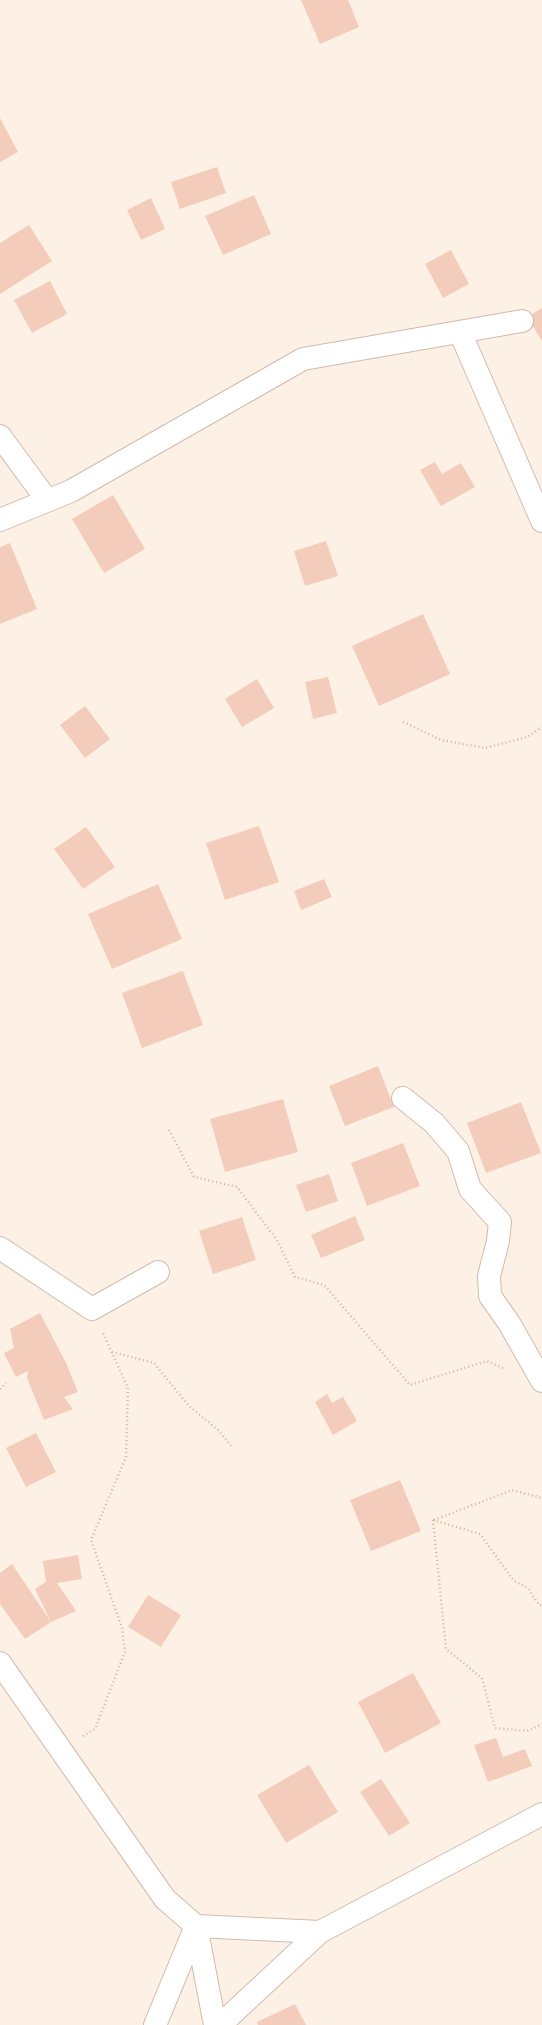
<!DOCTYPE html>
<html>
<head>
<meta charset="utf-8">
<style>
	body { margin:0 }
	canvas { display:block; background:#fdf1e5 }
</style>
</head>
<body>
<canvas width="542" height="2025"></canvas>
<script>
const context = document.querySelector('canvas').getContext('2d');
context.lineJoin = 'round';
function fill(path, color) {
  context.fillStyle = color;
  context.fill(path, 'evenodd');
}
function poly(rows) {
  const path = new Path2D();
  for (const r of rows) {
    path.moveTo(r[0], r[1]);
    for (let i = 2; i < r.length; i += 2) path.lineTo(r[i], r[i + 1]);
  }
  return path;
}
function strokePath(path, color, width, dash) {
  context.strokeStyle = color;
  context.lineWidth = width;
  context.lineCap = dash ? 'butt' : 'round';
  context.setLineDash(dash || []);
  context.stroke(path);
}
fill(poly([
	[301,0,348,0,359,27,320,44],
	[0,118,18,152,0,162],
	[217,167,226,193,180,209,171,182],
	[254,195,271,234,223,255,205,216],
	[151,198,165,229,141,240,127,210],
	[29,225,52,261,0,294,0,243],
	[451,250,469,284,443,298,425,264],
	[50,281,67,314,32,333,14,300],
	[542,308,542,341,527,317],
	[435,462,442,474,461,463,475,487,441,506,420,470],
	[113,495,145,549,104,573,72,519],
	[326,541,338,576,305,586,294,551],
	[10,543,37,609,0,624,0,547],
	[423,614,450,674,379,706,352,646],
	[328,677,337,713,313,719,305,682],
	[257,679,274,708,242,727,225,699],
	[85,706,110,739,85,758,60,725],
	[259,826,279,882,225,900,206,843],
	[86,827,115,867,83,889,54,849],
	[324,879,332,897,301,910,294,891],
	[158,884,182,939,112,969,88,914],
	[183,971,203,1025,142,1048,122,993],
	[378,1066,394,1107,345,1126,329,1086],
	[283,1099,298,1152,225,1172,210,1119],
	[521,1102,541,1153,486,1173,467,1123],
	[403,1143,420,1186,367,1206,351,1163],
	[329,1174,338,1201,306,1212,296,1185],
	[355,1216,365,1240,321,1258,311,1235],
	[242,1217,256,1260,213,1274,199,1231],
	[40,1313,66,1363,78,1392,64,1397,73,1409,44,1420,27,1378,28,1371,16,1377,4,1353,14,1348,10,1329],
	[327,1394,332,1403,343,1397,357,1421,333,1435,315,1402],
	[36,1433,56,1472,26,1487,6,1448],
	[400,1480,421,1531,371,1551,350,1500],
	[78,1555,82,1579,57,1583,76,1611,51,1622,35,1589,46,1582,43,1561],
	[12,1564,51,1622,25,1639,0,1604,0,1573],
	[148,1595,181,1615,161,1647,128,1627],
	[413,1673,441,1723,385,1753,358,1702],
	[496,1738,503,1757,525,1749,532,1766,488,1782,474,1745],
	[309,1765,338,1812,286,1843,257,1795],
	[381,1779,410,1823,389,1836,360,1792],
	[295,2004,306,2025,258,2025,257,2022]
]), '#f4ccbb');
const minor = poly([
	[460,332,542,521],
	[0,436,47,500],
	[0,520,71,491,303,359,522,321],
	[403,1098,434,1123,458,1151,470,1189,500,1222,498,1241,489,1276,490,1296,509,1323,542,1381],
	[0,1248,92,1309,158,1272],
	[0,1663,165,1899,196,1926,320,1932],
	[196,1926,215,2025],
	[155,2025,196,1926],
	[220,2025,320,1932,542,1814]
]);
strokePath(minor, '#d2baad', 24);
strokePath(poly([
	[403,722,441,740,485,748,527,737,542,727],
	[169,1130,194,1177,237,1187,277,1240,295,1277,324,1285,410,1385,487,1361,503,1368],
	[112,1352,154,1363,188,1405,218,1430,233,1448],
	[0,1389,6,1383],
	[433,1520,446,1649,482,1678,495,1728,527,1731,542,1724],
	[433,1520,480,1534,514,1581,528,1588,539,1605,542,1605],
	[434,1520,512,1490,542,1498],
	[83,1736,95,1729,125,1652,122,1628,91,1540,126,1457,128,1388,103,1333]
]), '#d9af9e', 2.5, [1, 3]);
strokePath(minor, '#fff', 22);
</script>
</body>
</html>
